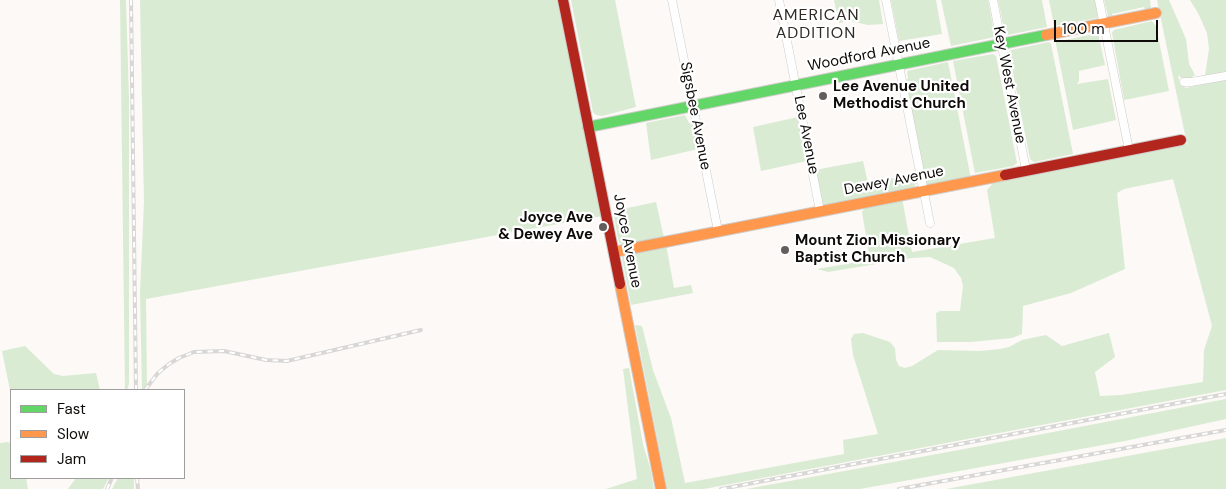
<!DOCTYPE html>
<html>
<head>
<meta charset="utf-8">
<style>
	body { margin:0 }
	#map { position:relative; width:1226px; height:489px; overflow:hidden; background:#fcf9f6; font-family:"DM Sans",sans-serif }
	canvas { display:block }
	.legend { position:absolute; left:10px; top:389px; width:175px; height:90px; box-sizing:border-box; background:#fff; border:1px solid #9f9d9d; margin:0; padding:6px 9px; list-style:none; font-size:15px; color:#0e0b09 }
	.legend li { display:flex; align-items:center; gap:10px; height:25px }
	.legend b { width:25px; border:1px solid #9f9d9d }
	.scale { position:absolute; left:1054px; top:20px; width:104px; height:22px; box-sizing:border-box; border:2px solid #0e0b09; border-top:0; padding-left:6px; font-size:15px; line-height:18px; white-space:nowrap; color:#0e0b09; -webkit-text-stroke:4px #fff; paint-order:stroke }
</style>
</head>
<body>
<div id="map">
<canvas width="1226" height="489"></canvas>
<ul class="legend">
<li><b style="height:6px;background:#63d668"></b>Fast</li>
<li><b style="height:6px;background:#ff974d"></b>Slow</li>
<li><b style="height:6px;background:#b3261e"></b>Jam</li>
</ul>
<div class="scale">100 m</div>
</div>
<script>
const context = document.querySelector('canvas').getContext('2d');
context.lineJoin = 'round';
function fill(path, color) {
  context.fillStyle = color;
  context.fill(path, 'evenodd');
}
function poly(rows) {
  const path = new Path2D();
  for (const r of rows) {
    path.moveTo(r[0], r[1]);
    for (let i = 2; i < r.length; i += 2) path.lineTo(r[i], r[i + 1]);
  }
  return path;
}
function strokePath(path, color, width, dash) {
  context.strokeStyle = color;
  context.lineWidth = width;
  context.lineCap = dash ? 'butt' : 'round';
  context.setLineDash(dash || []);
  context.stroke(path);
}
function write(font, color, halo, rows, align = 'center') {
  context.font = font + ' "DM Sans",sans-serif';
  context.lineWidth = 4.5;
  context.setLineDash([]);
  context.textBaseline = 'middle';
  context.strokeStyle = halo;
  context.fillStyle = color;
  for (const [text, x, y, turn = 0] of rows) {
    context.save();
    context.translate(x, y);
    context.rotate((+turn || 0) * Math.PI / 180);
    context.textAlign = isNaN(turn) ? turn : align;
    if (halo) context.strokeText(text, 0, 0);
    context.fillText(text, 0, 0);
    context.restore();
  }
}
fill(poly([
	[120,0,126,0,129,99,129,384,127,390,125,390],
	[140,0,557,0,602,216,146,299,147,390,142,390,140,292,144,202],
	[571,0,615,0,636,107,602,116,596,115,593,112],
	[834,0,879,0,883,24,868,25,850,21,839,23],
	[891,0,936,0,942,34,899,41],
	[941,0,988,0,995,37,951,46],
	[998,0,1042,0,1047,27,1007,35,1005,34],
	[1049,0,1095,0,1098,16,1097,18,1054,26],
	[1104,0,1150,0,1151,8,1146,12,1144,7,1112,14,1113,19,1108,16],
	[1157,0,1169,0,1186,39,1189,64,1195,75,1189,79,1183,79,1178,75,1180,84,1186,88,1226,79,1226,390,704,489,667,489,635,325,642,326,653,370,671,418,685,483,844,454,843,440,878,434,853,355,851,339,854,334,863,333,890,342,895,348,896,360,899,366,905,368,912,366,938,350,980,351,1000,349,1009,347,1022,340,1046,335,1062,346,1109,333,1115,357,1095,372,1100,396,1121,395,1203,382,1204,350,1212,326,1173,179,1124,189,1117,193,1125,269,1071,293,1023,306,1022,334,1012,338,971,342,937,342,936,313,940,311,960,311,963,286,961,278,954,268,930,257,912,258,828,272,817,269,870,260,862,212,866,206,902,198,912,252,995,238,987,190,993,183,1187,144],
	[1190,0,1226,0,1226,72,1205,76,1209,49,1207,33,1198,13],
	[1152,21,1156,26,1169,91,1124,100,1112,33,1114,30],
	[1098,33,1105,65,1079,71,1079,81,1077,84,1108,79,1116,120,1073,130,1056,44,1056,42],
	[1049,42,1051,44,1073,154,1034,162,1030,159,1009,53,1011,50],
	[993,54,996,56,1017,163,1013,166,975,173,953,61],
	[948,62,971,179,929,187,926,185,905,80,908,79,907,71],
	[685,115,689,123,692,122,698,149,651,160,646,123],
	[798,117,807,161,761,171,753,127],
	[863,161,868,183,917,173,917,183,911,190,825,207,821,203,815,170],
	[656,202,664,238,627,245,619,243,613,211],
	[666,245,674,288,691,285,693,293,631,305,622,258,625,254],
	[25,346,54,374,63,376,96,373,100,390,11,390,11,395,2,351],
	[629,368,643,444,651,471,654,489,606,489,637,479,623,369],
	[1226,399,1226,419,1125,441,860,489,746,489,959,450],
	[1226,438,1226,489,946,489],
	[7,442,11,443,11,478,26,478,28,489,0,489,0,443],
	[76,478,109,478,103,489,68,489],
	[118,478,134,478,134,489,112,489]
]), '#d9ebd3');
const street = poly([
	[672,0,718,231],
	[779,0,820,211],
	[886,0,930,223],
	[993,0,1026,170],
	[1099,0,1129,150],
	[1184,82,1191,82,1226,76]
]);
const fast = poly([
	[588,127,1046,35]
]);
const slow = poly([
	[1046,35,1156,13],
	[614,252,1005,175],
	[620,284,661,489]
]);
const jam = poly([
	[563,0,620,284],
	[1005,175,1181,140]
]);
strokePath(street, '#cfccca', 9);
strokePath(fast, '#cfccca', 12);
strokePath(slow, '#cfccca', 12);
strokePath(jam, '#cfccca', 12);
strokePath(street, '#fffefe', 8);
strokePath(fast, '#63d668', 10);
strokePath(slow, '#ff974d', 10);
strokePath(jam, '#b3261e', 10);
const rail = poly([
	[131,0,136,390],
	[145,390,158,373,169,364,179,358,194,352,224,351,266,360,287,361,421,330],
	[137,478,138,489],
	[107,489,112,478],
	[721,489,1226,394],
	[899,489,1226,430]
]);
strokePath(rail, '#d8d7d6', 4);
strokePath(rail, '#fff', 2, [5.5]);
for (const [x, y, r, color] of [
	[823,96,5,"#615e5c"],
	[603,227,5,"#615e5c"],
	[785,250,5,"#615e5c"]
]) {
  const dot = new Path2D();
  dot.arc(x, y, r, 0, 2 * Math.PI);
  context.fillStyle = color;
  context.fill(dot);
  strokePath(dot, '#fff', 2);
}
write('15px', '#0e0b09', '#fff', [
	["Woodford Avenue",869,55,-11],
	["Key West Avenue",1009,85,79],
	["Sigsbee Avenue",695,116,79],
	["Lee Avenue",806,135,79],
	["Dewey Avenue",894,181,-11],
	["Joyce Avenue",627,241,79]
]);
write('bold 15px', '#0e0b09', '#fff', [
	["Lee Avenue United",833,87],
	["Methodist Church",833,104],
	["Joyce Ave",593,218,"right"],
	["& Dewey Ave",593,235,"right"],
	["Mount Zion Missionary",795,241],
	["Baptist Church",795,258]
], 'left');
context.letterSpacing = '1px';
write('16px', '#312b26', '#fff', [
	["AMERICAN",816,16],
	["ADDITION",816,34]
]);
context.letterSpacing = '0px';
</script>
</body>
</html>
